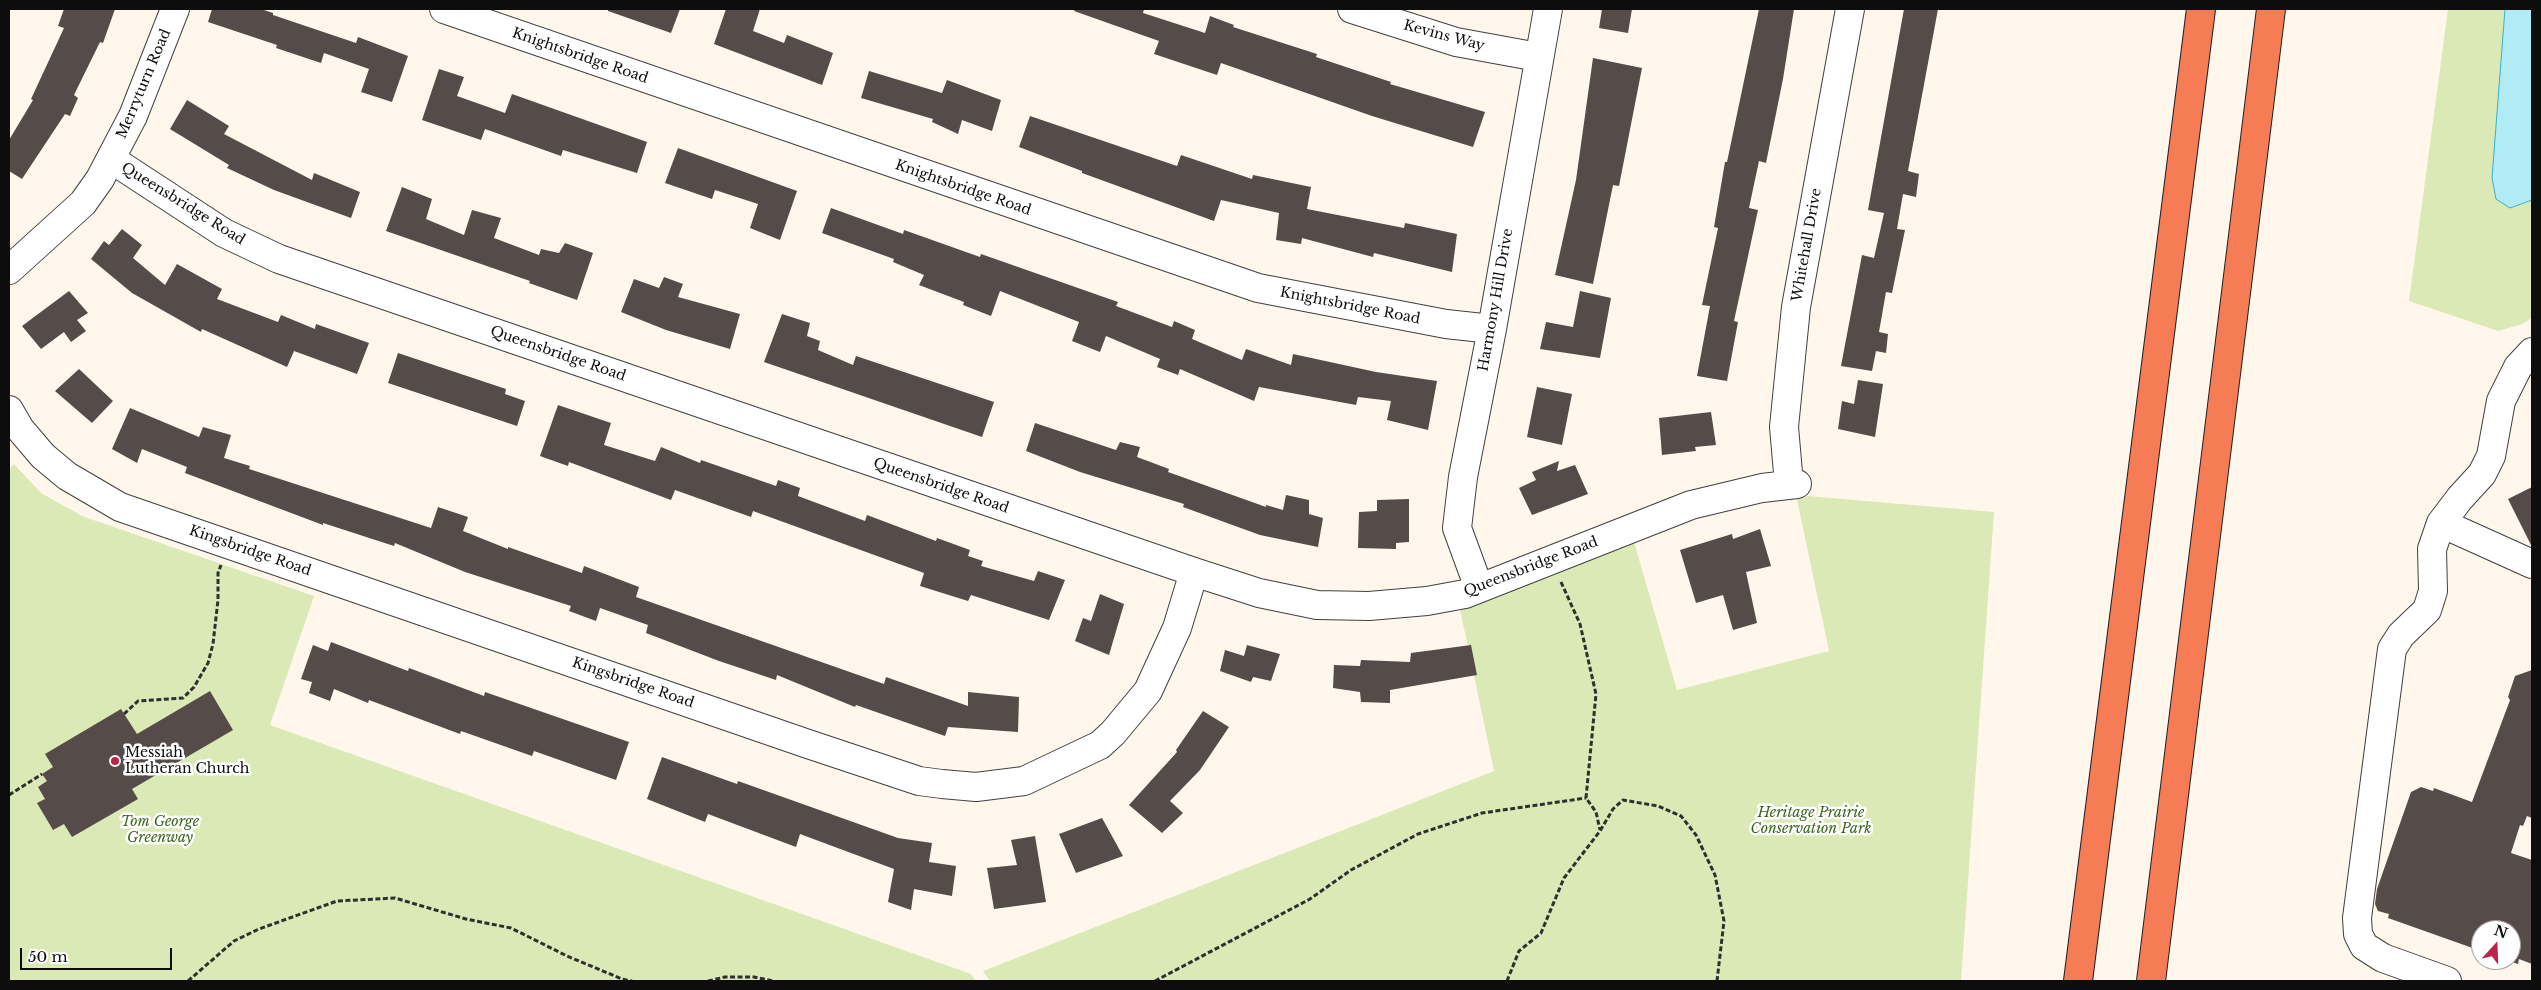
<!DOCTYPE html>
<html>
<head>
<meta charset="utf-8">
<style>
	body { margin:0 }
	#map { position:relative; width:2541px; height:990px; overflow:hidden; background:#fff7ec; font-family:"Libre Baskerville",serif }
	canvas { display:block }
	.frame { position:absolute; inset:0; border:10px solid #0d0d0d; pointer-events:none }
	.north { position:absolute; left:2471px; top:920px; width:50px; height:50px; box-sizing:border-box; background:#fff; border:1px solid #9e9e9e; border-radius:50%; rotate:20deg; font-size:14px; font-weight:700; line-height:20px; text-align:center; color:#0d0d0d }
	.north::after { content:''; display:block; margin:auto; width:18px; height:22px; background:#bd244b; clip-path:polygon(50% 0,100% 100%,50% 72%,0 100%) }
	.scale { position:absolute; left:20px; top:948px; width:152px; height:22px; box-sizing:border-box; border:2px solid #0d0d0d; border-top:0; padding-left:6px; font-size:15px; line-height:18px; white-space:nowrap; color:#0d0d0d; -webkit-text-stroke:4px #fff; paint-order:stroke }
</style>
</head>
<body>
<div id="map">
<canvas width="2541" height="990"></canvas>
<div class="frame"></div>
<div class="north">N</div>
<div class="scale">50 m</div>
</div>
<script>
const context = document.querySelector('canvas').getContext('2d');
context.lineJoin = 'round';
function fill(path, color) {
  context.fillStyle = color;
  context.fill(path, 'evenodd');
}
function poly(rows) {
  const path = new Path2D();
  for (const r of rows) {
    path.moveTo(r[0], r[1]);
    for (let i = 2; i < r.length; i += 2) path.lineTo(r[i], r[i + 1]);
  }
  return path;
}
function strokePath(path, color, width, dash) {
  context.strokeStyle = color;
  context.lineWidth = width;
  context.lineCap = dash ? 'butt' : 'round';
  context.setLineDash(dash || []);
  context.stroke(path);
}
function write(font, color, halo, rows, align = 'center') {
  context.font = font + ' "Libre Baskerville",serif';
  context.lineWidth = 5;
  context.setLineDash([]);
  context.textBaseline = 'middle';
  context.strokeStyle = halo;
  context.fillStyle = color;
  for (const [text, x, y, turn = 0] of rows) {
    context.save();
    context.translate(x, y);
    context.rotate((+turn || 0) * Math.PI / 180);
    context.textAlign = isNaN(turn) ? turn : align;
    if (halo) context.strokeText(text, 0, 0);
    context.fillText(text, 0, 0);
    context.restore();
  }
}
fill(poly([
	[2448,9,2532,9,2532,318,2522,324,2498,331,2409,301],
	[14,464,41,493,82,516,314,596,270,725,971,974,976,981,9,981,9,469],
	[1796,495,1994,512,1961,981,990,981,983,971,1494,771,1460,609,1634,542,1677,690,1829,651]
]), '#dbe9b6');
const water = poly([
	[2505,9,2532,9,2532,200,2510,208,2496,199,2492,178,2505,9]
]);
fill(water, '#b1ebf6');
strokePath(water, '#37b2ce', 1);
fill(poly([
	[64,9,115,9,103,43,100,42,74,95,78,98,70,116,65,114,22,179,9,171,9,140,33,100,31,99,64,28,58,26],
	[212,9,261,9,273,13,273,15,356,43,358,37,408,56,392,102,361,92,369,69,324,53,321,63,276,48,277,45,208,22],
	[608,9,680,9,671,33,608,11],
	[726,9,760,9,753,31,784,43,787,35,833,53,822,85,714,44],
	[1075,9,1144,9,1143,13,1205,33,1210,16,1234,25,1233,27,1317,54,1316,57,1391,82,1390,84,1485,112,1473,147,1372,116,1221,63,1217,75,1154,54,1159,41,1074,11],
	[1602,9,1632,9,1628,33,1599,28],
	[1759,9,1794,9,1783,79,1766,163,1759,161,1749,208,1758,210,1734,321,1738,322,1727,381,1697,376,1710,306,1702,305,1718,228,1714,227,1725,162,1727,162],
	[1904,9,1938,9,1908,171,1919,174,1916,197,1903,194,1897,229,1905,230,1892,293,1886,292,1879,332,1888,334,1886,353,1876,351,1872,371,1841,366,1862,255,1874,258,1884,213,1868,210],
	[1593,58,1642,68,1619,186,1613,185,1593,284,1555,275,1576,180],
	[439,69,464,77,457,96,505,113,512,94,647,142,637,173,563,150,561,156,485,129,481,140,422,120],
	[869,71,942,93,947,80,1001,100,992,131,962,120,958,134,932,122,933,119,861,98],
	[187,100,229,126,224,134,312,180,314,173,360,192,351,218,274,190,227,168,229,165,170,129],
	[1030,116,1177,166,1181,155,1252,179,1253,175,1311,187,1307,209,1404,228,1405,223,1457,234,1452,272,1374,253,1373,257,1302,238,1301,244,1276,240,1279,213,1221,200,1214,221,1082,173,1082,171,1019,147],
	[678,148,797,191,780,240,750,228,758,204,715,190,712,199,665,183],
	[402,187,432,199,426,219,464,235,472,210,501,218,494,238,539,255,541,249,559,253,565,243,593,253,577,300,529,283,530,281,386,231],
	[831,208,903,234,904,230,980,257,981,254,1118,302,1116,306,1172,327,1174,321,1195,330,1192,339,1242,360,1246,349,1291,365,1293,354,1376,372,1437,381,1428,430,1387,420,1391,401,1358,397,1356,405,1259,387,1254,401,1180,369,1178,375,1157,367,1160,359,1106,336,1100,352,1072,341,1079,322,1000,291,991,316,963,305,964,302,919,285,924,275,893,262,894,259,822,233],
	[122,229,142,245,133,258,165,285,177,264,222,289,217,299,278,322,281,315,315,329,316,324,369,343,357,374,294,351,287,367,202,329,201,332,132,293,91,259,104,241,109,245],
	[664,277,683,284,678,297,740,314,730,349,666,330,621,312,634,279,659,288],
	[69,291,88,313,77,320,86,331,71,342,64,332,41,349,22,326],
	[1580,291,1611,298,1600,358,1540,349,1546,322,1573,327],
	[782,314,810,323,807,336,820,341,818,350,853,365,856,356,994,402,982,437,764,362],
	[398,353,506,389,505,394,525,401,517,426,388,383],
	[79,369,113,401,92,423,55,391],
	[1858,380,1883,384,1875,437,1838,429,1842,401,1854,404],
	[1537,387,1572,394,1562,445,1527,437],
	[558,405,611,423,604,445,655,461,661,447,700,463,701,460,776,486,778,480,800,488,798,496,865,521,867,515,936,541,937,538,970,550,968,556,983,561,981,566,1034,581,1038,571,1065,580,1049,620,971,595,968,601,920,586,924,573,753,511,751,517,675,490,671,500,569,462,568,466,540,456],
	[130,408,199,437,203,427,231,435,224,458,250,466,249,469,431,528,438,507,468,517,463,531,508,549,508,547,582,573,584,566,639,587,636,597,884,684,886,677,968,706,968,692,1019,697,1018,732,948,727,945,736,856,705,855,707,777,675,776,680,719,661,646,633,648,625,600,608,596,621,569,611,571,606,465,572,395,543,394,546,323,523,323,525,185,473,187,467,142,449,137,463,112,449],
	[1711,412,1716,445,1695,447,1696,451,1662,455,1659,418],
	[1035,423,1116,450,1120,442,1140,447,1137,457,1169,469,1168,472,1266,507,1266,505,1283,510,1286,495,1309,500,1309,514,1323,518,1318,547,1260,535,1183,507,1184,504,1080,472,1026,451],
	[1559,461,1557,471,1575,465,1588,494,1532,515,1519,488,1536,480,1532,472],
	[2532,487,2532,547,2508,499],
	[1409,499,1409,542,1396,543,1396,549,1358,548,1359,512,1377,511,1377,500],
	[1760,529,1771,566,1746,572,1757,623,1733,630,1723,595,1696,603,1680,550,1732,534,1733,539],
	[1100,594,1124,604,1109,655,1075,641,1083,618,1091,621],
	[331,642,408,671,409,668,484,696,485,692,629,742,616,780,534,751,532,756,461,731,460,734,369,700,368,703,334,689,330,701,309,693,312,682,301,679,313,645,328,651],
	[1247,645,1280,654,1271,681,1253,677,1251,682,1220,671,1225,650,1244,656],
	[1471,645,1477,675,1390,690,1390,703,1361,702,1360,692,1333,688,1334,665,1360,666,1361,660,1410,662,1411,653],
	[2532,670,2532,818,2527,816,2523,826,2520,825,2511,853,2532,860,2532,964,2519,959,2518,964,2506,960,2511,960,2511,930,2481,930,2481,951,2388,918,2389,914,2378,911,2375,904,2377,889,2411,792,2421,787,2433,791,2434,788,2472,802,2510,700,2508,697,2515,676],
	[210,691,233,730,132,789,138,799,72,837,64,824,53,830,37,803,45,799,38,787,47,781,42,774,53,767,45,754,121,709,137,734],
	[1203,711,1229,727,1200,770,1170,801,1183,813,1162,833,1129,805,1177,752,1176,750],
	[662,757,737,784,738,781,898,838,932,843,929,862,956,866,952,896,914,889,911,910,888,902,894,869,800,834,796,847,708,814,705,822,647,799],
	[1102,818,1123,856,1076,873,1059,834],
	[1035,836,1046,902,994,909,987,868,1017,865,1011,840]
]), '#554b49');
const minor = poly([
	[444,9,1258,288,1446,324,1492,329],
	[1352,9,1456,42,1538,57],
	[111,159,224,233,279,259,1194,572,1259,593,1317,605,1369,606,1427,601,1465,594,1691,505,1762,488,1797,484],
	[9,270,83,203,100,179,133,116,175,9],
	[9,410,20,429,43,456,67,476,120,507,808,744,919,781,942,784,976,787,1024,781,1100,745,1113,733,1148,691,1177,628,1194,572],
	[1789,484,1784,427,1796,307,1850,9],
	[2441,523,2532,564],
	[1479,588,1457,528,1463,477,1492,329,1548,9],
	[2447,981,2383,958,2364,946,2358,934,2357,918,2392,649,2401,635,2427,610,2433,591,2432,549,2441,523,2460,498,2482,474,2491,456,2501,401,2518,367,2532,352]
]);
const highway = poly([
	[2078,981,2201,9],
	[2151,981,2271,9]
]);
strokePath(minor, '#404040', 30);
strokePath(highway, '#1e1e1e', 30);
strokePath(poly([
	[1561,582,1580,624,1596,694,1586,798,1596,812,1600,830],
	[124,714,138,701,183,698,194,687,208,663,213,644,218,600,218,573,221,565],
	[9,795,42,774],
	[188,981,234,941,259,929,337,901,395,898,466,919,511,928,567,956,622,979,632,981],
	[708,981,725,977,754,977,773,981],
	[1155,981,1310,899,1351,870,1418,834,1482,813,1586,798],
	[1507,981,1519,951,1541,933,1564,878,1600,831,1613,809,1623,800,1658,806,1681,816,1696,835,1715,875,1724,921,1717,981]
]), '#2f2f2f', 3, [5, 2.5]);
strokePath(minor, '#fff', 28);
strokePath(highway, '#f57c54', 28);
for (const [x, y, r, color] of [
	[115,761,5,"#bd244b"]
]) {
  const dot = new Path2D();
  dot.arc(x, y, r, 0, 2 * Math.PI);
  context.fillStyle = color;
  context.fill(dot);
  strokePath(dot, '#fff', 2);
}
write('14px', '#0d0d0d', '#fff', [
	["Kevins Way",1444,36,15],
	["Knightsbridge Road",580,56,19],
	["Merryturn Road",144,84,-67],
	["Knightsbridge Road",963,188,19],
	["Queensbridge Road",183,204,32],
	["Whitehall Drive",1807,245,-80],
	["Harmony Hill Drive",1496,300,-80],
	["Knightsbridge Road",1350,306,11],
	["Queensbridge Road",558,354,19],
	["Queensbridge Road",941,486,19],
	["Kingsbridge Road",250,551,19],
	["Queensbridge Road",1531,567,-21],
	["Kingsbridge Road",633,683,19]
]);
write('14px', '#0d0d0d', '#fff', [
	["Messiah",125,753],
	["Lutheran Church",125,769]
], 'left');
write('italic 14px', '#3b651d', '#fff', [
	["Heritage Prairie",1811,813],
	["Conservation Park",1811,829],
	["Tom George",160,822],
	["Greenway",160,838]
]);
</script>
</body>
</html>
